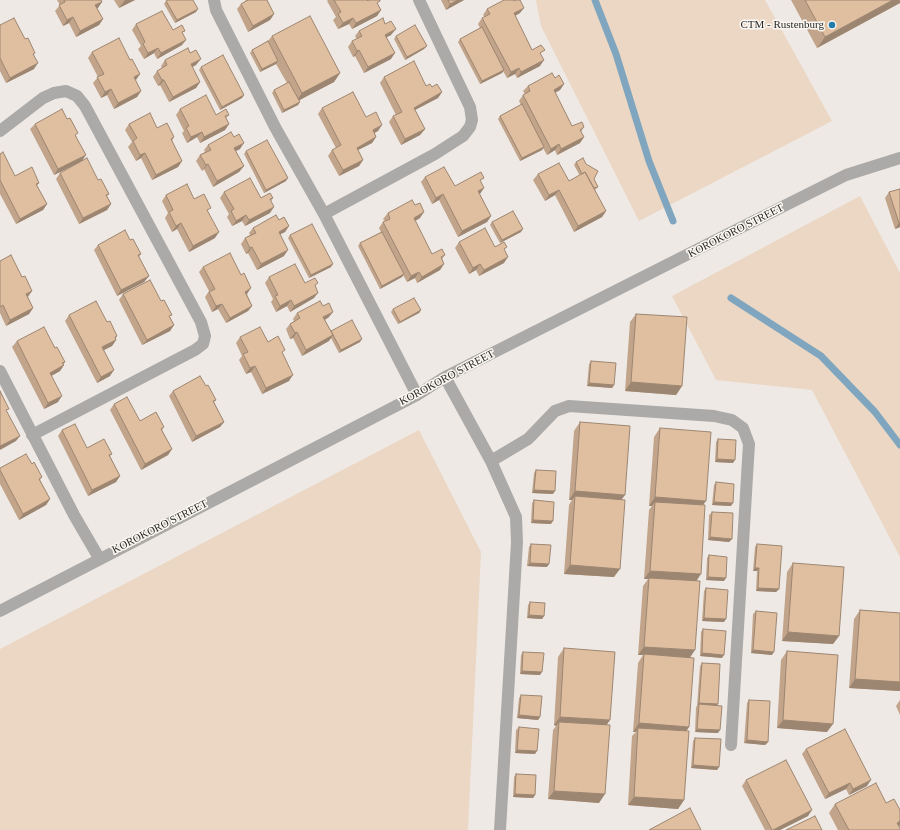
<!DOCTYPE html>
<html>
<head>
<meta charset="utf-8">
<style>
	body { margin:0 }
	canvas { display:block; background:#eee9e5 }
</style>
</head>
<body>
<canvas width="900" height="830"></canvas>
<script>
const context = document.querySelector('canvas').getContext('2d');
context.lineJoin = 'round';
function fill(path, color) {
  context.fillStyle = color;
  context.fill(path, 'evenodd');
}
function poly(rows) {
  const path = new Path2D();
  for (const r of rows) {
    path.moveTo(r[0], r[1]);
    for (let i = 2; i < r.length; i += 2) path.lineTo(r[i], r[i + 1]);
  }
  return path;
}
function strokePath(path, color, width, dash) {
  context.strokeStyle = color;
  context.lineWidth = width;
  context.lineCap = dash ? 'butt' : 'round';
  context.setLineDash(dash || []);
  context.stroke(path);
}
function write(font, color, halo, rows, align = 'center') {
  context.font = font + ' "Times New Roman",serif';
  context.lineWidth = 3;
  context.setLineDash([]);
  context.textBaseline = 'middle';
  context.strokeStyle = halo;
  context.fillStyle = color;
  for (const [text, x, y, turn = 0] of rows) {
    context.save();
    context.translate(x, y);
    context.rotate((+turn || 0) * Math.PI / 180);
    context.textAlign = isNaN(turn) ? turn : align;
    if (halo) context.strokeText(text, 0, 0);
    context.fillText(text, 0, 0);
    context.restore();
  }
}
fill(poly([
	[536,0,765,0,832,121,639,221,541,26],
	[860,196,900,273,900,557,812,390,716,380,672,296],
	[419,430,481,552,468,830,0,830,0,649]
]), '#ebd7c4');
strokePath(poly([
	[595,0,616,54,649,161,673,221],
	[731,298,821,356,875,412,900,445]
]), '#7fa6be', 7);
strokePath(poly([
	[214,0,216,10,275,127,324,214,417,395],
	[0,131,43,98,54,93,66,91,77,96,85,106,201,322,205,336,203,344,195,350,32,435],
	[324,214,435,154,463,136,470,127,472,120,470,107,419,0],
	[0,371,74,515,99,558],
	[445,377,491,461,516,517,517,542,500,830],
	[491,461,528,439,555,411,569,406,714,416,732,420,743,428,749,444,748,460,731,745],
	[0,611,417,395,445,377,720,238,846,175,900,158]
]), '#acaaa8', 12);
fill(poly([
	[57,0,101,0,102,2,97,8,103,19,99,25,76,37,69,23,63,26,55,11,60,5],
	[114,0,135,0,119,8],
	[245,0,267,0,274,14,270,20,248,32,237,9,241,4,246,1],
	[328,0,367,0,368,1,378,5,381,10,377,16,352,29,349,24,338,29,333,20,336,17,327,1],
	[441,0,464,0,446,10],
	[791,0,900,0,900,3,817,48],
	[166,1,196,12,175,23,164,4],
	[487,9,520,13,515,16,532,50,541,55,540,66,517,78,515,74,507,78,503,71,502,73,480,84,458,42,460,39,480,28,478,24,482,18,485,17,483,15],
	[136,24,173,30,183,34,182,45,157,59,154,53,144,59,138,49,141,46,132,30],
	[0,25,25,39,34,55,34,69,6,83,0,71],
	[359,31,391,35,387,37,391,59,364,73,355,56,353,57,348,47,352,41,357,39,355,36],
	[272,36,340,73,334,82,299,100,298,105,282,113,272,93,274,90,287,83,276,64,260,72,250,53,252,50,268,41],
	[396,36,424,49,405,60,394,39],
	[92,52,130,60,140,74,135,80,141,91,137,97,114,109,107,95,101,98,93,83,98,77,88,58],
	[165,60,196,65,192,67,200,82,196,88,169,102,160,85,158,86,153,77,157,71,162,68,161,66],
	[201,67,244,95,242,98,220,110,199,70],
	[384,77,432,87,442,92,438,98,415,110,425,129,420,135,401,145,389,122,393,116,396,115,380,83],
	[555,78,564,84,560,90,555,93,572,126,584,127,581,132,584,137,580,143,557,155,555,150,547,155,543,148,542,150,520,161,498,119,500,116,521,105,519,101,523,95,525,94,523,91,528,86],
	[322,108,366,117,378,131,374,133,376,137,372,143,358,150,363,160,359,166,339,176,328,156,332,150,336,148,318,114],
	[180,109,216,115,229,115,226,118,229,124,225,130,200,143,197,137,187,143,182,133,184,131,176,115],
	[35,124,76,136,82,161,54,175,30,129],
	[129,124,157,128,174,137,172,141,182,161,178,167,152,180,141,158,136,161,128,147,132,142,125,130],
	[208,145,240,149,235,151,244,166,239,172,213,187,204,169,202,171,196,161,200,155,205,152,204,150],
	[246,151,286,181,264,193,244,154],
	[0,154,15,176,39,183,37,186,47,204,43,210,16,224,0,194],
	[576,162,594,179,598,187,595,190,606,211,602,217,574,232,555,195,545,201,533,180,538,174,569,181,580,176,574,165],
	[60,173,98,180,109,194,107,196,111,204,107,210,79,224,56,179],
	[425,177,455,186,481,182,480,194,491,216,487,222,458,237,439,200,432,204,421,182],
	[900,189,900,227,895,229,885,198,889,192],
	[224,192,261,198,273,198,271,201,270,213,245,226,242,221,232,226,227,217,229,214,220,198],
	[166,195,194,199,208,212,215,238,189,252,177,229,172,232,165,218,168,213,162,201],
	[388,213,420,218,415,221,432,254,445,255,442,259,444,264,440,270,417,283,415,278,407,282,403,275,402,277,380,289,358,246,360,243,381,232,379,228,383,222,385,221,383,219],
	[279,220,289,226,285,232,280,234,284,256,257,270,248,253,246,254,241,244,245,238,250,235,249,233,253,228],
	[492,222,521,232,500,243,490,225],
	[290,235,331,267,309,278,288,238],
	[130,240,141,254,139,257,149,276,144,282,117,296,94,250,98,245],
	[459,242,495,247,504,250,504,263,479,276,476,270,469,274,455,248],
	[0,261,22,277,32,291,28,297,33,308,29,314,6,326,0,313],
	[203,267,247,294,252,306,248,311,226,323,218,309,212,312,205,297,209,291,199,272],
	[269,277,305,283,316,287,314,298,290,312,287,306,276,312,271,302,273,299,265,283],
	[123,294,170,317,174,325,170,331,142,345,119,300],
	[393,309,421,310,419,313,398,324,391,312],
	[297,313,329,317,325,320,331,331,360,342,339,353,331,338,329,341,302,356,293,338,290,339,286,329,290,324,294,321,293,319],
	[636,314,682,386,676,395,625,391,630,322],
	[69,315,116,338,116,340,112,346,104,350,110,376,97,383,65,321],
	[240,337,268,342,283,354,289,381,262,394,251,372,246,374,239,360,242,356,236,343],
	[17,341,64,365,60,371,51,376,58,402,44,409,12,347],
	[591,361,614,385,612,388,587,386,589,364],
	[206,386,216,400,214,402,224,422,220,427,192,442,169,396,173,391],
	[114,404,140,421,164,427,162,430,172,449,168,455,141,470,110,410],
	[580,422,622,499,614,577,564,574,569,505,572,500,569,500,574,431],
	[660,428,703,505,690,657,686,731,684,800,678,809,628,805,632,736,636,732,633,732,638,663,643,655,638,655,643,586,648,579,644,579,649,510,652,506,649,506,654,437],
	[62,430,87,448,112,454,110,456,120,476,116,482,88,496,58,436],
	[718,439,733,463,715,462,716,442],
	[32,464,42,477,40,480,50,499,46,505,19,520,0,484,0,468],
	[536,470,553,494,532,493,534,473],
	[716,482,731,506,712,505,714,485],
	[534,500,551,524,531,523,532,503],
	[712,512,732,539,729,542,708,540,709,515],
	[531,544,547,567,527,566,529,547],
	[757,544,779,589,776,592,756,591,757,571,753,571,755,547],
	[709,555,724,581,706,580,707,558],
	[793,563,839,636,833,644,782,641,787,572],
	[706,588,724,622,702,621,704,591],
	[530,602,544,616,542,619,527,618,528,605],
	[860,610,900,613,900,691,849,688,854,619],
	[756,611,772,655,751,653,753,614],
	[703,629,722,658,700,656,701,632],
	[564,648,607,725,599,803,548,799,553,730,556,726,554,725,558,657],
	[787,651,827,732,777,728,781,660],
	[523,652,540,675,520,674,521,655],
	[702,663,718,704,717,705,718,733,695,732,696,707,697,706,700,666],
	[521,695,540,717,538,720,517,718,519,698],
	[749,700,768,742,765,745,744,743,747,703],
	[900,700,900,715,896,706],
	[519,727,535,754,515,753,516,730],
	[695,738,719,767,717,770,691,768,693,741],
	[806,749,867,786,849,795,846,789,825,799,802,754],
	[516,774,535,795,533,798,513,797,514,777],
	[746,780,808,816,780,830,765,830,742,786],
	[886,803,899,827,900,830,838,830,829,813,835,804]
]), '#c1a48a');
fill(poly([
	[125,0,135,0,119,8],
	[458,0,464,0,446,10,450,4],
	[893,0,900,0,900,3,817,48,825,37],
	[102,2,98,8,91,11,95,5],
	[524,8,520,13,509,19,514,13],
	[198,9,196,12,175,23,177,20],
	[381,10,377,16,352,29,356,23],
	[274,14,270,20,248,32,253,26],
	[73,17,69,23,63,26,67,20],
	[353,18,349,24,338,29,343,23],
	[103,19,99,25,76,37,80,31],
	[396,29,391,35,381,40,385,35],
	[186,40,182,45,157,59,161,53],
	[427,46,424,49,405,60,407,57],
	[158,48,154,53,144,59,148,53],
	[359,50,355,56,353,57,357,51],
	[395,53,391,59,364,73,368,67],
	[201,59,196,65,187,70,191,64],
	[544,60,540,66,517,78,521,72],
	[278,61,276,64,260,72,262,69],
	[38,63,34,69,6,83,10,78],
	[519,68,515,74,507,78,511,72],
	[504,70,502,73,480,84,482,81],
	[340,73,334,82,296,102,302,93],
	[140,74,136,80,130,83,134,77],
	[162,80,164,80,160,85,158,86],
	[200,82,196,88,169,102,173,97],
	[564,84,560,90,549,96,554,90],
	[111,89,107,95,101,98,105,92],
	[141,91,137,97,114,109,118,103],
	[442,92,438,98,409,113,414,108],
	[244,95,242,98,220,110,222,107],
	[300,102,298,105,282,113,284,110],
	[229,124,225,130,200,143,204,137],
	[382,125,378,131,369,136,373,130],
	[425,129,420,135,401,145,405,139],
	[202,132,197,137,187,143,191,137],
	[376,137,372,143,352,153,357,148],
	[584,137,580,143,557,155,561,149],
	[244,143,240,149,230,154,234,148],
	[559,144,555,150,547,155,551,149],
	[544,147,542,150,520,161,522,158],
	[145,153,141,158,136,161,140,155],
	[86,155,82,161,54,175,58,169],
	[363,160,359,166,339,176,343,170],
	[182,161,178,167,152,180,156,175],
	[208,164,204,169,202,171,206,165],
	[244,166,239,172,213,187,217,181],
	[288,178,286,181,264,193,266,190],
	[484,188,480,194,478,191],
	[559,190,555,195,545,201,549,195],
	[443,194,439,200,432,204,436,198],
	[47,204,43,210,16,224,20,219],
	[111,204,107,210,79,224,83,218],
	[274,207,270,213,245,226,249,220],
	[606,211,602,217,574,232,578,226],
	[424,212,420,218,410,224,414,218],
	[246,215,242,221,232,226,236,221],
	[491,216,487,222,458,237,462,231],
	[181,223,177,229,172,232,176,226],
	[899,223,900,223,900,227,895,229],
	[289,226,285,232,275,237,279,232],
	[523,229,521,232,500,243,502,240],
	[219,232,215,238,189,252,193,246],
	[252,247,248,253,246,254,250,248],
	[288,250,284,256,257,270,261,264],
	[508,257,504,263,479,276,484,270],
	[333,264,331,267,309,278,311,275],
	[444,264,440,270,417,283,422,277],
	[480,264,476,270,469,274,473,268],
	[419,272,415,278,407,282,411,276],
	[404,274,402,277,380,289,382,286],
	[149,276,144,282,117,296,121,290],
	[251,288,247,294,241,297,245,292],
	[32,291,28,296,22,300,26,294],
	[318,293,314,298,290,312,294,306],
	[291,300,287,306,276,312,280,306],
	[222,304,218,309,212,312,216,306],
	[252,306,248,311,226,323,230,318],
	[33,308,29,314,6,326,10,320],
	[421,310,419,313,398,324,400,322],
	[333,312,329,317,319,323,323,317],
	[174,325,170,331,142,345,147,340],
	[297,332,293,338,290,339,295,333],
	[333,335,329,341,302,356,306,350],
	[117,336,114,341,116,340,112,346,98,353,102,347],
	[362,339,360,342,339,353,341,350],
	[65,362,62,366,64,365,60,371,46,379,50,373],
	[255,366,251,372,246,374,250,368],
	[114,370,110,376,97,383,101,377],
	[293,375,289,381,262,394,266,388],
	[631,382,682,386,676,395,625,391],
	[589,383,614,385,612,388,587,386],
	[62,396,58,402,44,409,48,403],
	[224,422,220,427,192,442,196,436],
	[20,436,16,441,0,450,0,446],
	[172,449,168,455,141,470,145,464],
	[717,459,735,460,733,463,715,462],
	[120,476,116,482,88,496,92,490],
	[534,490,555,491,553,494,532,493],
	[575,491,625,495,619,503,575,496,572,500,569,500],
	[655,497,706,501,700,509,655,502,652,506,649,506],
	[50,499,46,505,19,520,23,514],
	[714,502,733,503,731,506,712,505],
	[533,520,553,521,551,524,531,523],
	[710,537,732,539,729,542,708,540],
	[530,563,549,564,547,567,527,566],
	[570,565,620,569,614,577,564,574],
	[755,568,759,568,757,571,753,571],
	[650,571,701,574,695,583,649,578,648,579,644,579],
	[708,577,726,578,724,581,706,580],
	[758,588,779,589,776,592,756,591],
	[529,615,544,616,542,619,527,618],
	[704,618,726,619,724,622,702,621],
	[788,632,839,636,833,644,782,641],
	[644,647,695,650,689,659,644,654,643,655,638,655],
	[753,650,774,652,772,655,751,653],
	[702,653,724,655,722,658,700,656],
	[522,671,542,672,540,675,520,674],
	[855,679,900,682,900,691,849,688],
	[699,703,718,704,715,707,699,704,697,706],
	[519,715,540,717,538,720,517,718],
	[560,717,610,720,604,729,559,722,556,726,554,725],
	[783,720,833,724,827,732,777,728],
	[639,723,689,727,684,735,638,728,636,732,633,732],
	[697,729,720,730,718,733,695,732],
	[747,740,768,742,765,745,744,743],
	[517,750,537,751,535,754,515,753],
	[693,765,719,767,717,770,691,768],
	[871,780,867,786,849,795,853,789],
	[850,783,846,789,825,799,829,793],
	[554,791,605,794,599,803,548,799],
	[515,794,535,795,533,798,513,797],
	[634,797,684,800,678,809,628,805],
	[812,810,808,816,780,830,773,830],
	[900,821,900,825,899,827,897,823]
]), '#9d8671');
const building = poly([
	[64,0,101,0,102,2,95,5,103,19,80,31,73,17,67,20,59,5,65,2,64,0],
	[168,0,193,0,198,9,177,20,166,1,168,0],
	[248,0,267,0,274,14,253,26,241,4,248,0],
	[334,0,367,0,368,1,370,0,380,0,380,1,377,3,381,10,356,23,353,18,343,23,338,14,341,12,334,0],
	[448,0,458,0,450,4,448,0],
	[504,0,514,0,514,1,516,0,520,0,524,8,514,13,532,50,541,45,545,50,540,53,544,60,521,72,519,68,511,72,482,18,490,14,487,9,504,0],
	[805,0,893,0,825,37,805,0],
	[162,11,173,30,182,25,185,31,182,32,186,40,161,53,158,48,148,53,143,44,145,42,136,24,162,11],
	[310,16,340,73,302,93,272,36,310,16],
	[14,18,25,39,28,38,35,53,33,54,38,63,10,78,0,58,0,25,14,18],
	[383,18,385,24,391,21,396,29,385,35,395,53,368,67,359,50,357,51,352,41,362,36,359,31,383,18],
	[415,25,427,46,407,57,396,36,415,25],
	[482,27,504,70,482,81,460,39,482,27],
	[119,38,130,60,132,59,140,74,134,77,141,91,118,103,111,89,105,92,97,77,104,74,92,52,119,38],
	[268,41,278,61,262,69,252,50,268,41],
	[188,48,190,53,196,50,201,59,191,64,200,82,173,97,164,80,162,80,157,71,167,65,165,60,188,48],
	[223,55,244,95,222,107,201,67,223,55],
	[414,61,426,86,430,84,432,87,437,84,442,92,414,108,425,129,405,139,393,116,402,112,384,77,414,61],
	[552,73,555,78,559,75,564,84,554,90,572,126,582,122,584,127,580,130,584,137,561,149,559,144,551,149,523,95,530,91,528,86,552,73],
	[289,82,300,102,284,110,274,90,289,82],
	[353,92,366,117,376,112,382,125,373,130,376,137,357,148,363,160,343,170,332,150,341,145,322,108,353,92],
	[206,95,216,115,226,109,229,115,225,116,229,124,204,137,202,132,191,137,186,128,189,126,180,109,206,95],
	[522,104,544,147,522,158,500,116,522,104],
	[62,109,67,119,70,118,78,133,75,135,86,155,58,169,35,124,62,109],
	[150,113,157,128,167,123,174,137,171,139,182,161,156,175,145,153,140,155,133,141,137,138,129,124,150,113],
	[231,132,234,137,239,134,244,143,234,148,244,166,217,181,208,164,206,165,200,155,211,150,208,145,231,132],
	[267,140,288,178,266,190,246,151,267,140],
	[3,152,15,176,32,167,39,183,36,184,47,204,20,219,0,180,0,154,3,152],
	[87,158,98,180,101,179,109,194,106,195,111,204,83,218,60,173,87,158],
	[583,158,586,164,598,171,594,179,598,187,594,188,585,172,582,174,576,162,583,158],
	[559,163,569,181,585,172,606,211,578,226,559,190,549,195,538,174,559,163],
	[444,167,455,186,481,172,484,178,480,180,484,188,478,191,491,216,462,231,443,194,436,198,425,177,444,167],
	[250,178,261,198,270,193,273,198,270,199,274,207,249,220,246,215,236,221,231,211,234,209,224,192,250,178],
	[187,184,194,199,204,194,211,208,207,210,219,232,193,246,181,223,176,226,169,212,173,210,166,195,187,184],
	[900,189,900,223,899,223,889,192,900,189],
	[412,200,415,205,420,203,424,212,414,218,432,254,442,249,445,255,441,257,444,264,422,277,419,272,411,276,383,222,390,219,388,213,412,200],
	[513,211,523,229,502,240,492,222,513,211],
	[276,215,279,220,284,217,289,226,279,232,288,250,261,264,252,247,250,248,245,238,256,233,253,228,276,215],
	[312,224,333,264,311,275,290,235,312,224],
	[485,228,495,247,504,242,507,247,504,249,508,257,484,270,480,264,473,268,459,242,485,228],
	[125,230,130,240,133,239,141,254,138,255,149,276,121,290,98,245,125,230],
	[382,232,404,274,382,286,360,243,382,232],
	[230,253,241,275,244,273,251,288,245,292,252,306,230,318,222,304,216,306,209,292,215,289,203,267,230,253],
	[11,255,22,277,25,276,32,291,26,294,33,308,10,320,3,305,0,307,0,261,11,255],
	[295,264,305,283,315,278,318,283,315,285,318,293,294,306,291,300,280,306,275,296,278,295,269,277,295,264],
	[150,280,161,301,164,300,172,315,169,316,174,325,147,340,123,294,150,280],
	[414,298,421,310,400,322,393,309,414,298],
	[96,301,107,322,110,321,117,336,115,337,116,340,102,347,114,370,101,377,69,315,96,301],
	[320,301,323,306,329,303,333,312,323,317,333,335,306,350,297,332,295,333,290,324,300,318,297,313,320,301],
	[636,314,687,317,682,386,631,382,636,314],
	[352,320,362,339,341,350,331,331,352,320],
	[44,327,55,348,57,347,65,362,62,363,64,365,50,373,62,396,48,403,17,341,44,327],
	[260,327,268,342,278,336,285,350,282,352,293,375,266,388,255,366,250,368,243,354,248,352,240,337,260,327],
	[591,361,616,363,614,385,589,383,591,361],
	[200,376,206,386,208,385,216,400,213,401,224,422,196,436,173,391,200,376],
	[0,391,9,409,6,410,20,436,0,446,0,391],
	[127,397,140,421,156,412,164,427,161,429,172,449,145,464,114,404,127,397],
	[580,422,630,426,625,495,575,491,580,422],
	[75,424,87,448,104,439,112,454,109,455,120,476,92,490,62,430,75,424],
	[660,428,711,432,706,501,655,497,660,428],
	[718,439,736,440,735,460,717,459,718,439],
	[26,454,32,464,34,462,42,477,39,479,50,499,23,514,0,470,0,468,26,454],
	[536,470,556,471,555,491,534,490,536,470],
	[716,482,734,484,733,503,714,502,716,482],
	[575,496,625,500,620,569,570,565,575,496],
	[534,500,554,502,553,521,533,520,534,500],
	[655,502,705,505,701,574,650,571,655,502],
	[712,512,733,513,732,539,710,537,712,512],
	[531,544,551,545,549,564,530,563,531,544],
	[757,544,782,546,779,589,758,588,759,568,755,568,757,544],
	[709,555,727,557,726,578,708,577,709,555],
	[793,563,844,567,839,636,788,632,793,563],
	[649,578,700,581,695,650,644,647,649,578],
	[706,588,728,590,726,619,704,618,706,588],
	[530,602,545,603,544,616,529,615,530,602],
	[860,610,900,613,900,682,855,679,860,610],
	[756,611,777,613,774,652,753,650,756,611],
	[703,629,726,631,724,655,702,653,703,629],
	[564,648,615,652,610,720,560,717,564,648],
	[787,651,838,655,833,724,783,720,787,651],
	[523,652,544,653,542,672,522,671,523,652],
	[644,654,694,658,689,727,639,723,644,654],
	[702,663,720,664,718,704,699,703,702,663],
	[521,695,542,696,540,717,519,715,521,695],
	[749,700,770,701,768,742,747,740,749,700],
	[699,704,722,706,720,730,697,729,699,704],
	[559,722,610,725,605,794,554,791,559,722],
	[519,727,539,729,537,751,517,750,519,727],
	[638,728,689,731,684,800,634,797,638,728],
	[845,729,871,780,853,789,850,783,829,793,806,749,845,729],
	[695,738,721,739,719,767,693,765,695,738],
	[786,760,812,810,773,830,772,830,746,780,786,760],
	[516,774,536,775,535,795,515,794,516,774],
	[876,783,886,803,894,799,900,810,900,821,897,823,900,828,900,830,849,830,835,804,876,783],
	[690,808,701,830,649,830,690,808],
	[815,816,822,830,786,830,815,816]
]);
fill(building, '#e0bfa1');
strokePath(building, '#9d8671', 1);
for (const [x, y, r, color] of [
	[832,25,4,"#237caa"]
]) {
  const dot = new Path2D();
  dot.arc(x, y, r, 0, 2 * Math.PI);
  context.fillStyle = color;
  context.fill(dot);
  strokePath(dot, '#fbf7f2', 1.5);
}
write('11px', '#292826', '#fbf7f2', [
	["CTM - Rustenburg",824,25]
], 'right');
write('11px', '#292826', '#fbf7f2', [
	["KOROKORO STREET",736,231,-27],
	["KOROKORO STREET",447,378,-28],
	["KOROKORO STREET",160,527,-27]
]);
</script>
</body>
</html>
